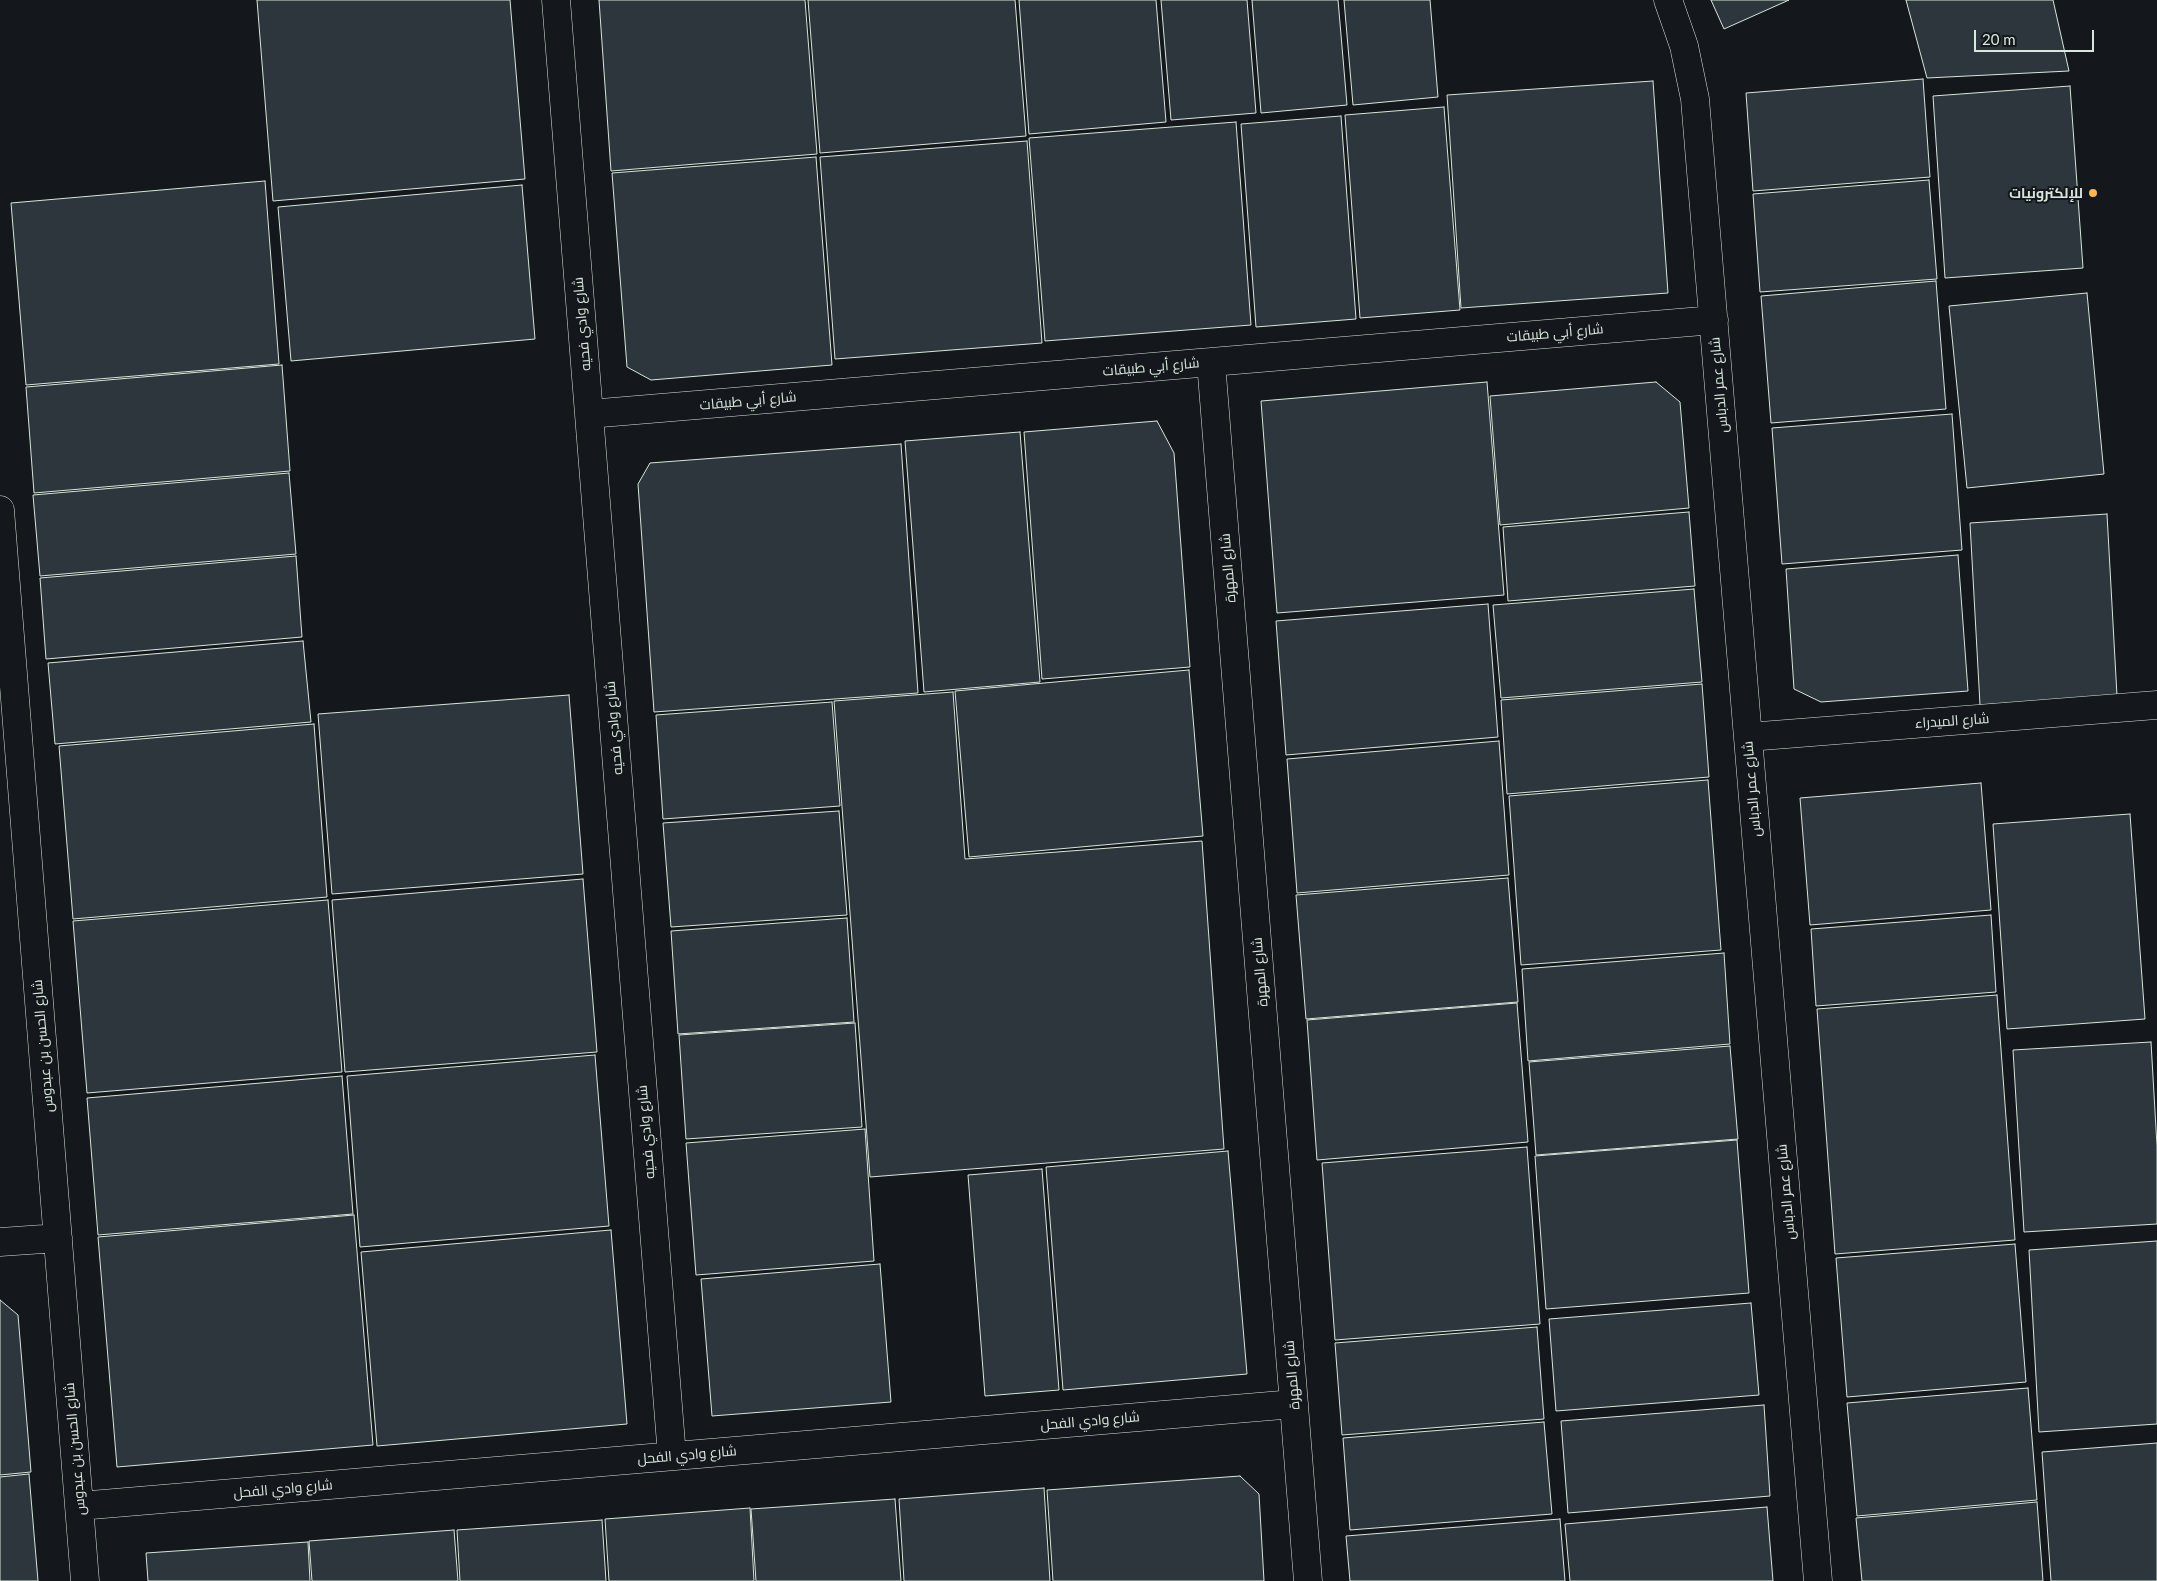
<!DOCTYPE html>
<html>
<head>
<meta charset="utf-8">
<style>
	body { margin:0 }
	#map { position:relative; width:2157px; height:1581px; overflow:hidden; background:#14181c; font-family:Lato,sans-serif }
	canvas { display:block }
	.scale { position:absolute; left:1974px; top:30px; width:120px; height:22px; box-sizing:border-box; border:2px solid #d8e6dc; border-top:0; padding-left:6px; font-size:15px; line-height:18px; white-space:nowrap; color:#d8e6dc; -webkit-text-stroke:4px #14181c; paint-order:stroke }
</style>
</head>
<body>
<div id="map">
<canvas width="2157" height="1581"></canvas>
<div class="scale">20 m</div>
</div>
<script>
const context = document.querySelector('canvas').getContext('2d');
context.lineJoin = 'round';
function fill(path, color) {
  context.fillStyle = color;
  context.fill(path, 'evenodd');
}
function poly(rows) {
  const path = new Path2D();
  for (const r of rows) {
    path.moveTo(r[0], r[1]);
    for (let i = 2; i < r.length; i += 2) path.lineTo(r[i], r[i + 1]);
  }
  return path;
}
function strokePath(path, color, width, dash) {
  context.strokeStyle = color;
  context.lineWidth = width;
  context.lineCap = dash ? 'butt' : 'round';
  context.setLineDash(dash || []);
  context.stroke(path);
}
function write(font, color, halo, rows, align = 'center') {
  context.font = font + ' Lato,Cairo,sans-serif';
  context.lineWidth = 4;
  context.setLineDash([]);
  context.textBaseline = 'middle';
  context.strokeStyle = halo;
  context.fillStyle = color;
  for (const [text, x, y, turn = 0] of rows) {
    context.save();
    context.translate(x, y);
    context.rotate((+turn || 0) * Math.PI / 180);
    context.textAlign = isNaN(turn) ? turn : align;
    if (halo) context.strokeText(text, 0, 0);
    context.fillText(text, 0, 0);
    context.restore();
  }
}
const building = poly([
	[257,0,510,0,525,179,273,201,257,0],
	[599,0,805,0,817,154,611,171,599,0],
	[808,0,1015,0,1026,136,820,153,808,0],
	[1019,0,1156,0,1166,122,1029,134,1019,0],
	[1161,0,1247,0,1256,113,1171,120,1161,0],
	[1252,0,1338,0,1347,105,1261,113,1252,0],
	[1344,0,1430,0,1438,97,1353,105,1344,0],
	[1711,0,1789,0,1724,29,1711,0],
	[1906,0,2053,0,2069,71,1927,78,1906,0],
	[1923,79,1930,177,1753,191,1746,93,1923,79],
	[1653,81,1668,293,1461,308,1447,95,1653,81],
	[2070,86,2083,268,1945,278,1933,96,2070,86],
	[1444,107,1460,310,1360,318,1345,115,1444,107],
	[1341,116,1356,319,1256,327,1241,124,1341,116],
	[1236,122,1251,325,1045,341,1029,138,1236,122],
	[1027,141,1042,343,835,359,820,157,1027,141],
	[816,157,832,365,651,380,627,367,612,173,816,157],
	[1929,180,1937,279,1760,292,1753,194,1929,180],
	[265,181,279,364,26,385,11,203,265,181],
	[522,185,535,339,291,361,278,207,522,185],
	[1936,281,1946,409,1771,423,1761,296,1936,281],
	[2087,293,2104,474,1967,488,1949,306,2087,293],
	[282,365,290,471,34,493,26,387,282,365],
	[1487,382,1504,595,1277,613,1261,401,1487,382],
	[1656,382,1680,402,1689,508,1500,525,1490,396,1656,382],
	[1952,414,1962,550,1782,564,1772,428,1952,414],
	[1157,421,1174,453,1190,667,1042,679,1024,432,1157,421],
	[1020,432,1040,682,924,692,905,441,1020,432],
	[901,444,918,693,654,712,638,484,650,463,901,444],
	[289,473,296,554,40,576,33,495,289,473],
	[1689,512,1695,586,1508,601,1503,527,1689,512],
	[2107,514,2117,696,1980,705,1970,523,2107,514],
	[1958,555,1968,691,1821,702,1794,689,1786,569,1958,555],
	[296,556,302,637,46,659,40,578,296,556],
	[1694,589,1702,682,1501,698,1493,605,1694,589],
	[1488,604,1498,737,1286,755,1276,621,1488,604],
	[303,641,311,722,55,744,48,663,303,641],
	[1189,670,1203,836,969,857,955,691,1189,670],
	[1702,684,1709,777,1507,794,1501,700,1702,684],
	[953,692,965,859,1202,841,1224,1149,870,1177,834,701,953,692],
	[569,695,583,874,332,894,318,714,569,695],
	[832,702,840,806,663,819,656,715,832,702],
	[314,724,327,897,73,919,59,746,314,724],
	[1499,741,1509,875,1297,893,1287,759,1499,741],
	[1708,780,1721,950,1521,965,1509,796,1708,780],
	[1981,783,1991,910,1810,925,1800,798,1981,783],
	[839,811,847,915,671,927,663,823,839,811],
	[2130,814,2145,1019,2007,1029,1993,824,2130,814],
	[1508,878,1518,1002,1306,1019,1296,895,1508,878],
	[583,879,597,1052,345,1072,332,900,583,879],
	[328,900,342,1072,87,1093,73,921,328,900],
	[1991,915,1996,992,1816,1006,1811,929,1991,915],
	[847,918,854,1022,678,1034,671,931,847,918],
	[1724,953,1730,1044,1528,1061,1522,969,1724,953],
	[1997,995,2015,1240,1835,1254,1817,1009,1997,995],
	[1517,1003,1528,1142,1317,1160,1307,1020,1517,1003],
	[855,1023,862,1127,686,1139,679,1035,855,1023],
	[2151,1042,2157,1146,2157,1224,2024,1232,2013,1050,2151,1042],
	[1730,1046,1738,1139,1536,1155,1529,1062,1730,1046],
	[595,1055,609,1226,360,1247,347,1076,595,1055],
	[342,1076,353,1214,98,1235,87,1098,342,1076],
	[865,1129,874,1261,696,1275,686,1143,865,1129],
	[1737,1140,1749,1293,1546,1309,1535,1156,1737,1140],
	[1527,1147,1540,1324,1335,1340,1322,1163,1527,1147],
	[1228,1151,1247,1374,1063,1390,1046,1167,1228,1151],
	[1042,1169,1059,1390,985,1396,968,1175,1042,1169],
	[354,1215,373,1445,117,1467,98,1237,354,1215],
	[611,1230,627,1424,377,1446,361,1252,611,1230],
	[2157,1241,2157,1424,2039,1432,2029,1250,2157,1241],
	[2015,1244,2026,1382,1847,1397,1836,1258,2015,1244],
	[880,1264,891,1402,712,1416,701,1279,880,1264],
	[0,1300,18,1315,31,1472,0,1475,0,1300],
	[1751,1303,1759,1395,1556,1411,1549,1319,1751,1303],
	[1537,1327,1544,1419,1342,1435,1335,1343,1537,1327],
	[2028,1388,2037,1500,1857,1516,1847,1403,2028,1388],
	[1764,1405,1770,1496,1568,1513,1561,1421,1764,1405],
	[1544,1422,1552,1514,1350,1530,1343,1438,1544,1422],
	[2157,1443,2157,1581,2051,1581,2042,1452,2157,1443],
	[29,1474,38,1581,0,1581,0,1477,29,1474],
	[1240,1476,1259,1494,1264,1581,1053,1581,1047,1490,1240,1476],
	[1044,1488,1050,1581,904,1581,899,1499,1044,1488],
	[895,1499,901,1581,756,1581,751,1509,895,1499],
	[2037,1502,2043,1581,1862,1581,1856,1518,2037,1502],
	[1767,1507,1773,1581,1570,1581,1565,1524,1767,1507],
	[750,1508,754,1581,609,1581,605,1519,750,1508],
	[1560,1519,1565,1581,1350,1581,1346,1536,1560,1519],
	[602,1520,606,1581,460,1581,457,1530,602,1520],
	[454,1530,458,1581,312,1581,309,1541,454,1530],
	[308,1542,310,1581,148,1581,146,1553,308,1542]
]);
fill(building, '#2c363c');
strokePath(building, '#d8e6dc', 1);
const minor = poly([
	[556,0,672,1456],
	[1668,0,1684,46,1695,99,1818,1581],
	[1211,362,1308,1581],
	[589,414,1714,320],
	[0,510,85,1581],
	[1748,737,2157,705],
	[0,1242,58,1238],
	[79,1506,1294,1404]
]);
strokePath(minor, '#d8e6dc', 29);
strokePath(minor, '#14181c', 28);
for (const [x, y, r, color] of [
	[2093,193,5,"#ffb74d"]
]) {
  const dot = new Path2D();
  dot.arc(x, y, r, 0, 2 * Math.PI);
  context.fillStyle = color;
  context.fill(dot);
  strokePath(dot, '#14181c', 2);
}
write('bold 14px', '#d8e6dc', '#14181c', [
	["للإلكترونيات",2083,193]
], 'right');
write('14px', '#d8e6dc', '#14181c', [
	["شارع وادي فحيه",582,324,-95],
	["شارع أبي طبيقات",1555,333,-5],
	["شارع أبي طبيقات",1151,367,-5],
	["شارع عمر الدباس",1719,385,-95],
	["شارع أبي طبيقات",748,401,-5],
	["شارع المهرة",1228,568,-95],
	["شارع الميدراء",1952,721,-4],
	["شارع وادي فحيه",614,728,-95],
	["شارع عمر الدباس",1752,789,-95],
	["شارع المهرة",1260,972,-95],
	["شارع الحسن بن عبدوس",43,1046,-95],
	["شارع وادي فحيه",646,1132,-95],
	["شارع عمر الدباس",1786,1192,-95],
	["شارع المهرة",1292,1375,-95],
	["شارع وادي الفحل",1090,1421,-5],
	["شارع الحسن بن عبدوس",75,1449,-95],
	["شارع وادي الفحل",687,1455,-5],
	["شارع وادي الفحل",283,1489,-5]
]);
</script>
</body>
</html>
